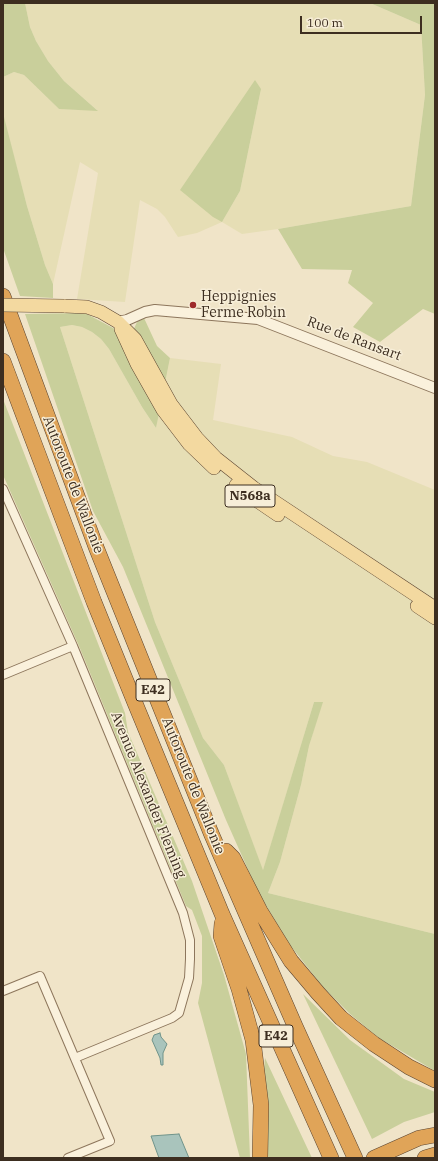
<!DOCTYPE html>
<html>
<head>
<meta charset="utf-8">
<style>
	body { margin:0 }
	#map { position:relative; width:438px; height:1161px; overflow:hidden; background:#f0e4c8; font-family:"IBM Plex Serif",serif }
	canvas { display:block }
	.frame { position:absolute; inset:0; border:4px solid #3d2e20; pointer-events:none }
	.scale { position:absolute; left:300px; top:16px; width:122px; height:18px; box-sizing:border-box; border:2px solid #3d2e20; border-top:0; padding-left:5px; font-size:12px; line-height:14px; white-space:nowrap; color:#3d2e20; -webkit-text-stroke:3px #f7eed8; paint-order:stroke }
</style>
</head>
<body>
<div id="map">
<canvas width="438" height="1161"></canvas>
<div class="frame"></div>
<div class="scale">100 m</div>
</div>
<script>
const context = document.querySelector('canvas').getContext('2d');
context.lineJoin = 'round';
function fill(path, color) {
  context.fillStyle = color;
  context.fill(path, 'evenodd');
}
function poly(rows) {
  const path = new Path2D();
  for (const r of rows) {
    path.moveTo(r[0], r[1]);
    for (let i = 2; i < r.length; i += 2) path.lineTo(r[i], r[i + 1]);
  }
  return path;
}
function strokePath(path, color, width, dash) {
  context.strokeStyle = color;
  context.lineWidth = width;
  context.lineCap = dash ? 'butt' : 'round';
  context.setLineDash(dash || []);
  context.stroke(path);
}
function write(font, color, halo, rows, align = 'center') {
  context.font = font + ' "IBM Plex Serif",serif';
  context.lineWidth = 3;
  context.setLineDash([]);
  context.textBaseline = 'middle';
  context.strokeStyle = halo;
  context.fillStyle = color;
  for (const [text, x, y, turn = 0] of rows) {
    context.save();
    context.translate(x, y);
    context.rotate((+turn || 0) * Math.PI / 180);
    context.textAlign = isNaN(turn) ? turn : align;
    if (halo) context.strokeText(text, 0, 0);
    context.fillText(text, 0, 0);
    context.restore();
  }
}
fill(poly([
	[25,3,370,3,421,25,425,95,411,206,278,229,242,234,222,222,197,233,178,237,165,217,157,209,140,200,125,302,77,299,98,173,80,162,53,284,45,265,27,206,3,117,3,77,14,72,24,75,59,109,97,110,64,81,48,61,36,41,30,27],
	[261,89,240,191,222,222],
	[72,325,82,327,92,332,101,339,109,349,142,407,156,428,170,358,221,364,213,420,292,437,333,456,367,462,435,490,435,934,268,893,280,862,301,785,309,746,322,702,314,702,263,871,224,765,203,738,155,622,60,327]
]), '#e6deb5');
fill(poly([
	[3,3,25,3,30,27,36,41,48,61,64,81,98,111,59,109,24,75,14,72,3,77],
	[370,3,435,3,435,314,423,309,380,342,353,327,373,303,348,283,352,270,302,269,278,229,411,206,425,95,421,25],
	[255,80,261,89,240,191,222,222,213,217,180,190],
	[3,113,27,206,45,265,53,284,53,298,20,296,3,248],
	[85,313,115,329,160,409,156,428,142,407,109,349,101,339,92,332,82,327,72,325,60,327,155,622,203,738,224,765,263,870,314,702,323,702,309,746,301,785,280,862,268,893,435,934,435,1071,379,1038,350,1014,323,987,290,945,258,892,226,820,123,567,93,511,25,314],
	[144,318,157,346,170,358,164,388,133,331,137,322],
	[3,399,125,713,128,732,192,881,224,975,246,1054,250,1158,240,1158,198,1003,202,983,202,936,192,910,186,906,79,646,3,475],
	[303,994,350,1040,404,1079,435,1092,435,1112,404,1122,372,1139],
	[265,1058,312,1158,264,1158,263,1082]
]), '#c9cf9b');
const water = poly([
	[160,1033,161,1037,167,1044,163,1053,163,1065,161,1065,160,1058,152,1040,154,1035,160,1033],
	[179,1134,189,1158,159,1158,151,1136,179,1134]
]);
fill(water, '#a9c4bc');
strokePath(water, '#6f938a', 1);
const minor = poly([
	[3,489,73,646,183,913,190,940,190,959,189,978,179,1013,172,1018,75,1058],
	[3,675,73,646],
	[3,991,40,976,110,1141,68,1158]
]);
const tertiary = poly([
	[118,322,127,320,145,312,155,310,258,319,435,388]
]);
const primary = poly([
	[64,306,87,307,101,312,118,322,135,339,171,404,197,438,216,458,254,488,435,608],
	[121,329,137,364,163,410,189,444,214,468],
	[236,485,250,496,278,515],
	[417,606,435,618]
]);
const motorway = poly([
	[3,296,96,547,211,833,295,1026,355,1158],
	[3,361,94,602,135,703,222,914,331,1158],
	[226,851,233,858,260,911,291,961,318,993,341,1018,374,1044,409,1067,435,1080],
	[222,923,221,936,239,989,253,1040,261,1105,260,1158],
	[374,1158,419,1138,435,1135],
	[425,1158,435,1155]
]);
strokePath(minor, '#8d765c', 10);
strokePath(tertiary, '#8d765c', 12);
strokePath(primary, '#5b4430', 14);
strokePath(motorway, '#5b4430', 16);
strokePath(minor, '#faf1dc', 8);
strokePath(tertiary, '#faf1dc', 10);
strokePath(primary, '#f3d9a0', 13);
strokePath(motorway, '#e0a458', 15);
const primaryBridge = poly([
	[3,305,64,306]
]);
strokePath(primaryBridge, '#5b4430', 14, []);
strokePath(primaryBridge, '#f3d9a0', 13);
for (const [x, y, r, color] of [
	[193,305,4,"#9e2a2b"]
]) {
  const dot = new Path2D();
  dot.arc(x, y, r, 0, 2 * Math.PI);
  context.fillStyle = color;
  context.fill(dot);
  strokePath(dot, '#f7eed8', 1.5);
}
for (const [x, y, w] of [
	[250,496,50],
	[153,690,34],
	[276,1036,34]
]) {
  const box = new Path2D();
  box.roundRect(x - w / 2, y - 11, w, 22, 3);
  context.fillStyle = '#f7eed8';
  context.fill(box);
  strokePath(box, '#3d2e20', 1);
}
write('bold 13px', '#3d2e20', null, [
	["N568a",250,496],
	["E42",153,690],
	["E42",276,1036]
]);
write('14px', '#3d2e20', '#f7eed8', [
	["Heppignies",201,297],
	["Ferme Robin",201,313]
], 'left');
write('14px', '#3d2e20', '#f7eed8', [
	["Rue de Ransart",354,339,21],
	["Autoroute de Wallonie",73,485,69],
	["Autoroute de Wallonie",193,786,68],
	["Avenue Alexander Fleming",148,795,68]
]);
</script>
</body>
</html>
